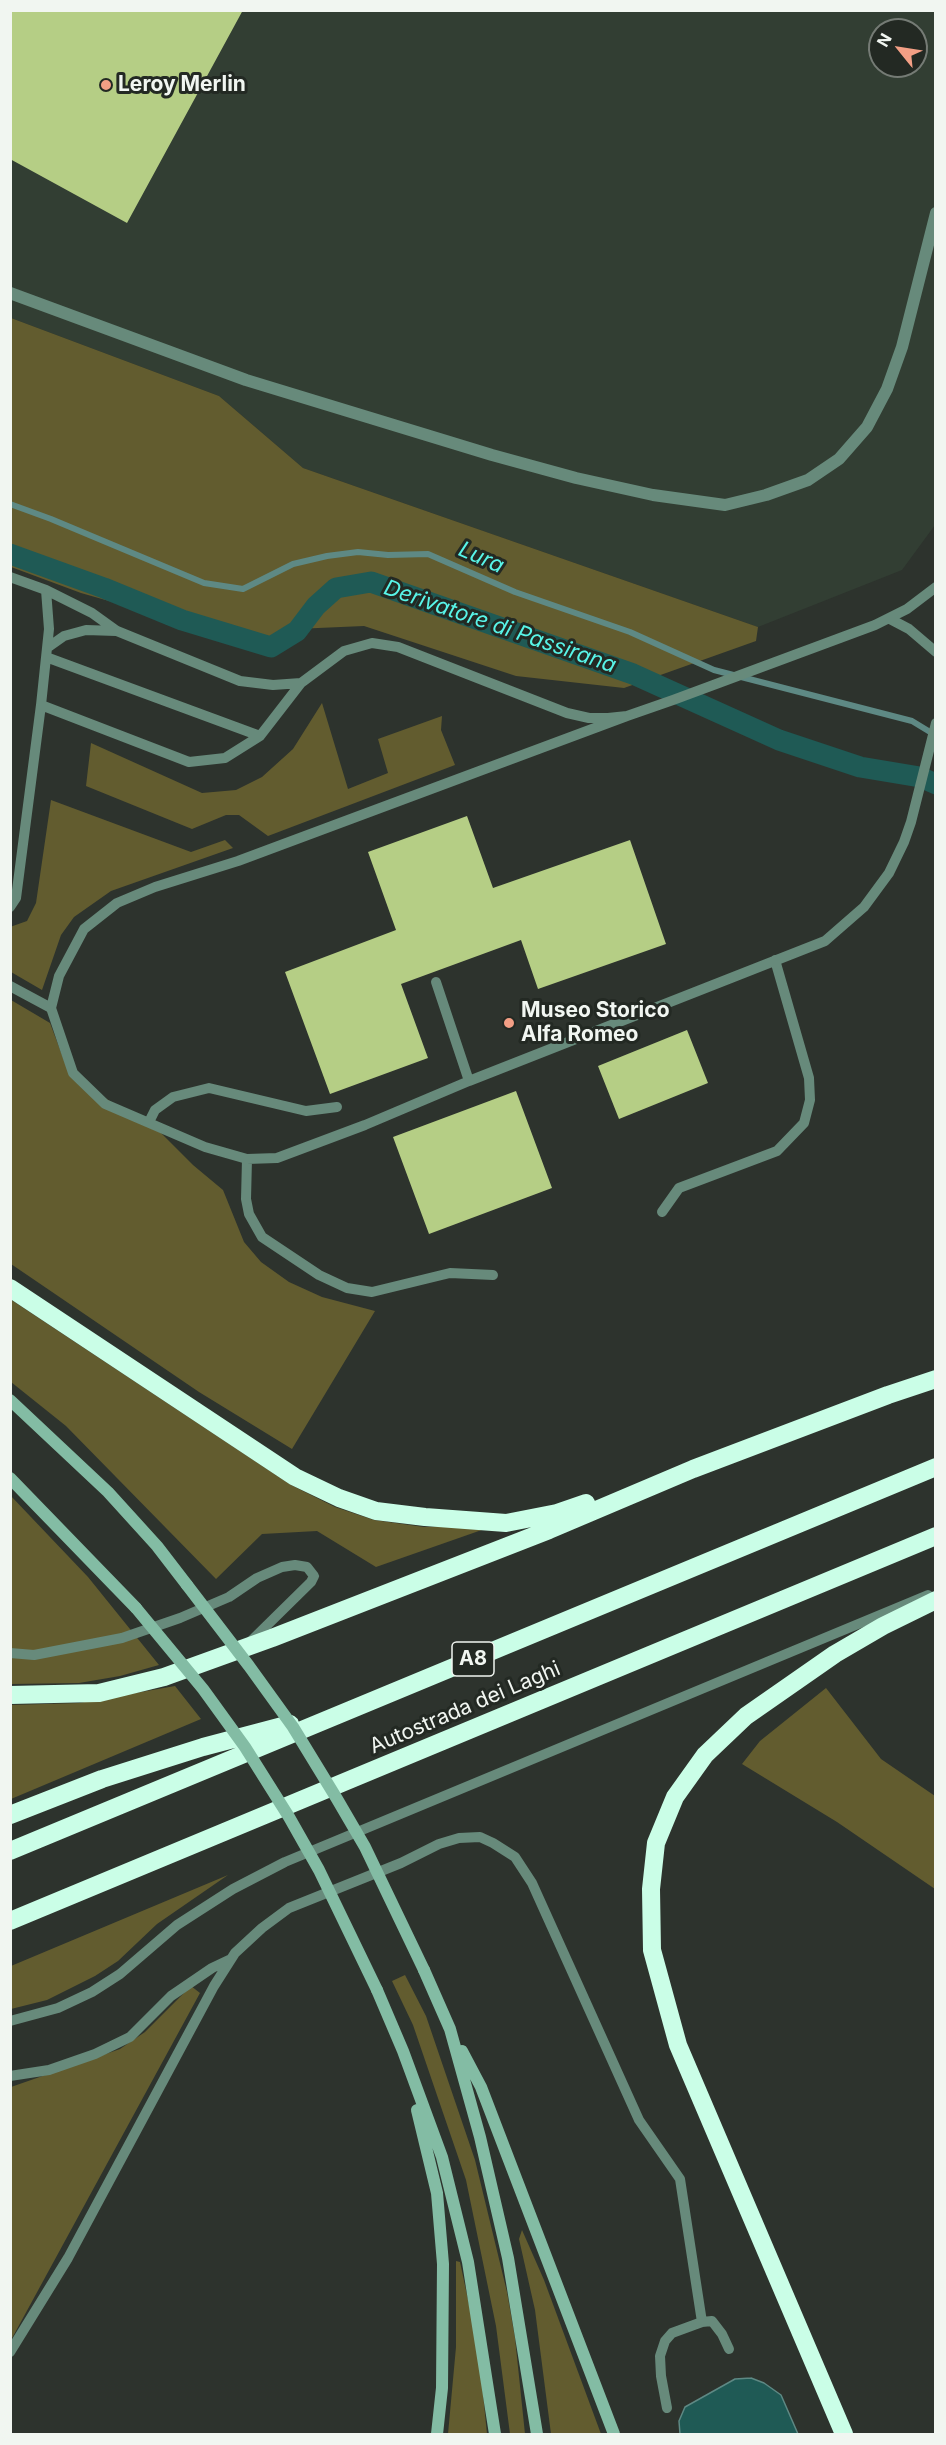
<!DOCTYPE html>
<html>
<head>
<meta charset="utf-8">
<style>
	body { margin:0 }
	#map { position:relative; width:946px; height:2445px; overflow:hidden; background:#2d332d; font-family:Inter,sans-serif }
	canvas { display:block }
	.frame { position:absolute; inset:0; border:12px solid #f1f6f1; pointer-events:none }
	.north { position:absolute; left:868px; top:18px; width:60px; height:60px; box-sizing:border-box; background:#232923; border:2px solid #757b75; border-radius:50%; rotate:300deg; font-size:16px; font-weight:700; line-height:24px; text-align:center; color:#f1f6f1 }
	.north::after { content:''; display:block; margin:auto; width:21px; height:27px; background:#f39f85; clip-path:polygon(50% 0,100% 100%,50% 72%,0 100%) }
</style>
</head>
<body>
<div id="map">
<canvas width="946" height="2445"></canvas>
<div class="frame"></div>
<div class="north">N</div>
</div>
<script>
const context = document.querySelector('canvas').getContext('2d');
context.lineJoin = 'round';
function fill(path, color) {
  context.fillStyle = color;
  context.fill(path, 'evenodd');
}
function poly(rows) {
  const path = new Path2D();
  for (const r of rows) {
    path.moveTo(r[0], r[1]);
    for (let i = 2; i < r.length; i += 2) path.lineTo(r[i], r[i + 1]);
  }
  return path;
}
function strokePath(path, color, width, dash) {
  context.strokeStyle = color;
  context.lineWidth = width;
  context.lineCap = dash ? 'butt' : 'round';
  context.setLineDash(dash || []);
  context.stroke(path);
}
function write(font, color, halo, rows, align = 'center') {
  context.font = font + ' Inter,sans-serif';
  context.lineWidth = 6;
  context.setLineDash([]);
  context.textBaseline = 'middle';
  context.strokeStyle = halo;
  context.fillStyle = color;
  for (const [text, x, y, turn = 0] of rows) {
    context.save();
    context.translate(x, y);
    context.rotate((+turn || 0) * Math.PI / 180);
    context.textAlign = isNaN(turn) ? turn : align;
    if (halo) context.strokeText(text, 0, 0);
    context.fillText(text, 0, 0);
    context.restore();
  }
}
fill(poly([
	[10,11,935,11,935,525,902,570,758,627,303,468,219,396,11,318],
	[880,30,916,30,916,66,880,66]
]), '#323e33');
fill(poly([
	[11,318,219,396,303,468,758,627,756,641,624,688,516,676,364,626,295,629,256,643,81,593,11,567],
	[322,703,348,789,388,773,378,739,442,716,441,730,455,765,268,836,239,815,226,815,192,829,86,786,91,743,202,793,236,790,262,777,293,749],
	[51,800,191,852,225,840,233,848,111,891,74,917,61,935,42,990,11,972,10,927,27,921,36,903],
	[11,1000,50,1023,70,1076,161,1133,193,1165,223,1190,244,1242,261,1262,289,1282,322,1297,375,1311,292,1449,199,1392,11,1264],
	[10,1299,291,1485,335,1507,374,1520,424,1527,496,1525,376,1567,317,1531,262,1534,216,1579,66,1426,11,1382],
	[10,1495,88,1577,159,1665,120,1676,79,1683,11,1684],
	[175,1686,201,1719,11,1799,10,1705,79,1703],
	[826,1688,881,1759,935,1796,935,1889,837,1822,742,1764,760,1741],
	[228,1875,157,1924,118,1961,95,1976,47,2000,11,2009,11,1966],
	[405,1975,426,2016,475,2160,507,2292,515,2338,525,2434,510,2434,496,2326,466,2180,413,2025,392,1981],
	[191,1986,200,1993,11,2340,11,2087,120,2049,145,2032],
	[522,2230,544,2280,601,2434,551,2434,535,2310,519,2239],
	[456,2261,460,2262,470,2309,481,2374,487,2434,448,2434,456,2347]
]), '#625c2f');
const water = poly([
	[751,2378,764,2383,781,2395,798,2434,680,2434,679,2421,685,2407,735,2379,751,2378]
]);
fill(water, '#1f5a55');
strokePath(water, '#5e8984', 1.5);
strokePath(poly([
	[10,504,51,519,204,583,243,589,293,564,327,556,358,552,388,555,428,554,515,592,630,632,714,670,912,721,935,735]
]), '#5e8984', 6);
strokePath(poly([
	[10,554,104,588,182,620,271,647,297,631,316,606,336,588,371,582,633,674,779,740,860,767,920,777,936,784]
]), '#1f5a55', 21);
fill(poly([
	[10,10,243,10,127,223,10,159],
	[467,816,493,888,630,840,666,944,538,989,521,940,401,984,428,1058,330,1094,285,972,396,930,368,852],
	[687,1030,708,1083,619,1119,598,1066],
	[516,1091,552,1188,429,1234,393,1137]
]), '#b5ce85');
strokePath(poly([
	[10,577,46,590,92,613,117,631,240,681,273,685,301,683],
	[890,619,909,629,936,652],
	[47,648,64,636,86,630,116,631],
	[46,657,260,736],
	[41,705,49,629,46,590],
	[627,716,238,861,155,887,117,903,84,929,59,976,51,1008,73,1073,105,1104,205,1147,247,1159,277,1158,365,1125,469,1081,825,941,864,907,889,873,904,842,911,822,936,723],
	[10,907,16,898,41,705,189,762,225,758,260,736,301,683,344,651,372,643,398,647,567,713,589,718,608,718,627,716,673,700,875,625,907,609,936,587],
	[436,982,469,1081],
	[10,986,51,1008],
	[149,1122,155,1110,173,1097,209,1088,306,1111,337,1107],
	[247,1159,246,1199,249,1214,262,1237,319,1275,347,1288,372,1292,450,1273,493,1275],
	[662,1212,679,1188,777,1151,804,1123,810,1100,809,1078,775,960],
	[10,1653,34,1655,122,1638,180,1618,229,1597,257,1578,282,1567,295,1565,307,1567,314,1576,311,1582,250,1642],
	[10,2021,58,2008,92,1992,120,1974,177,1925,233,1889,285,1862,928,1595],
	[10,2076,49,2070,95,2054,130,2037,171,1996,212,1968,231,1959],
	[702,2322,712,2321,722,2334,729,2349],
	[10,2352,68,2258,214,1986,235,1953,262,1928,289,1908,401,1863,439,1844,459,1838,480,1837,493,1843,515,1857,532,1883,639,2120,680,2179,702,2322,672,2333,665,2341,660,2356,661,2376,667,2408]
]), '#678a7b', 10);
strokePath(poly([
	[10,293,246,380,492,455,576,478,653,495,725,505,766,495,808,480,839,459,867,427,887,389,902,347,936,213]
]), '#678a7b', 12);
strokePath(poly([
	[10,1400,108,1492,157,1546,187,1585],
	[10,1478,136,1608],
	[424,1970,450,2029,480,2137,508,2258,537,2434],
	[377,1990,403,2051,442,2157,468,2262,495,2434],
	[462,2051,481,2087,614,2434],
	[417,2110,437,2193,443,2264,442,2388,437,2434]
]), '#83bca4', 12);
strokePath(poly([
	[10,1288,295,1477,339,1498,376,1511,425,1517,506,1523,557,1513,586,1503],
	[10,1695,99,1693,164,1677,272,1638,549,1530,693,1469,888,1395,936,1379],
	[10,1815,102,1779,203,1747,290,1724],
	[10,1851,936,1467],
	[10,1921,936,1536],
	[844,2434,678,2045,652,1950,651,1889,656,1843,675,1797,705,1755,746,1716,835,1654,883,1626,936,1600]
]), '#cafee7', 18);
strokePath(poly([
	[187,1585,249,1666,293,1727,337,1799,365,1847,424,1970],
	[136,1608,203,1689,245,1747,289,1817,319,1870,377,1990]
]), '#83bca4', 12);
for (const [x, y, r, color] of [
	[106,85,6,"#f39f85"],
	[509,1023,6,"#f39f85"]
]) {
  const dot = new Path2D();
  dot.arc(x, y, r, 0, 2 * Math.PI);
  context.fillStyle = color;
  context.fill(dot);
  strokePath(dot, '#232923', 2);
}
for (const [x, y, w] of [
	[473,1659,42]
]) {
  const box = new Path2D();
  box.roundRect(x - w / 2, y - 17, w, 34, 4.5);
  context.fillStyle = '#232923';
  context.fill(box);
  strokePath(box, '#f1f6f1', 1.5);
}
write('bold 20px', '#f1f6f1', null, [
	["A8",473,1659]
]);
write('bold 21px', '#f1f6f1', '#232923', [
	["Leroy Merlin",118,85],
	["Museo Storico",521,1011],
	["Alfa Romeo",521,1035]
], 'left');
write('21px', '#f1f6f1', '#232923', [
	["Autostrada dei Laghi",465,1708,-23]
]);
write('italic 22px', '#58f4e8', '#232923', [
	["Lura",481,558,24],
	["Derivatore di Passirana",500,627,19]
]);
</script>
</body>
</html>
